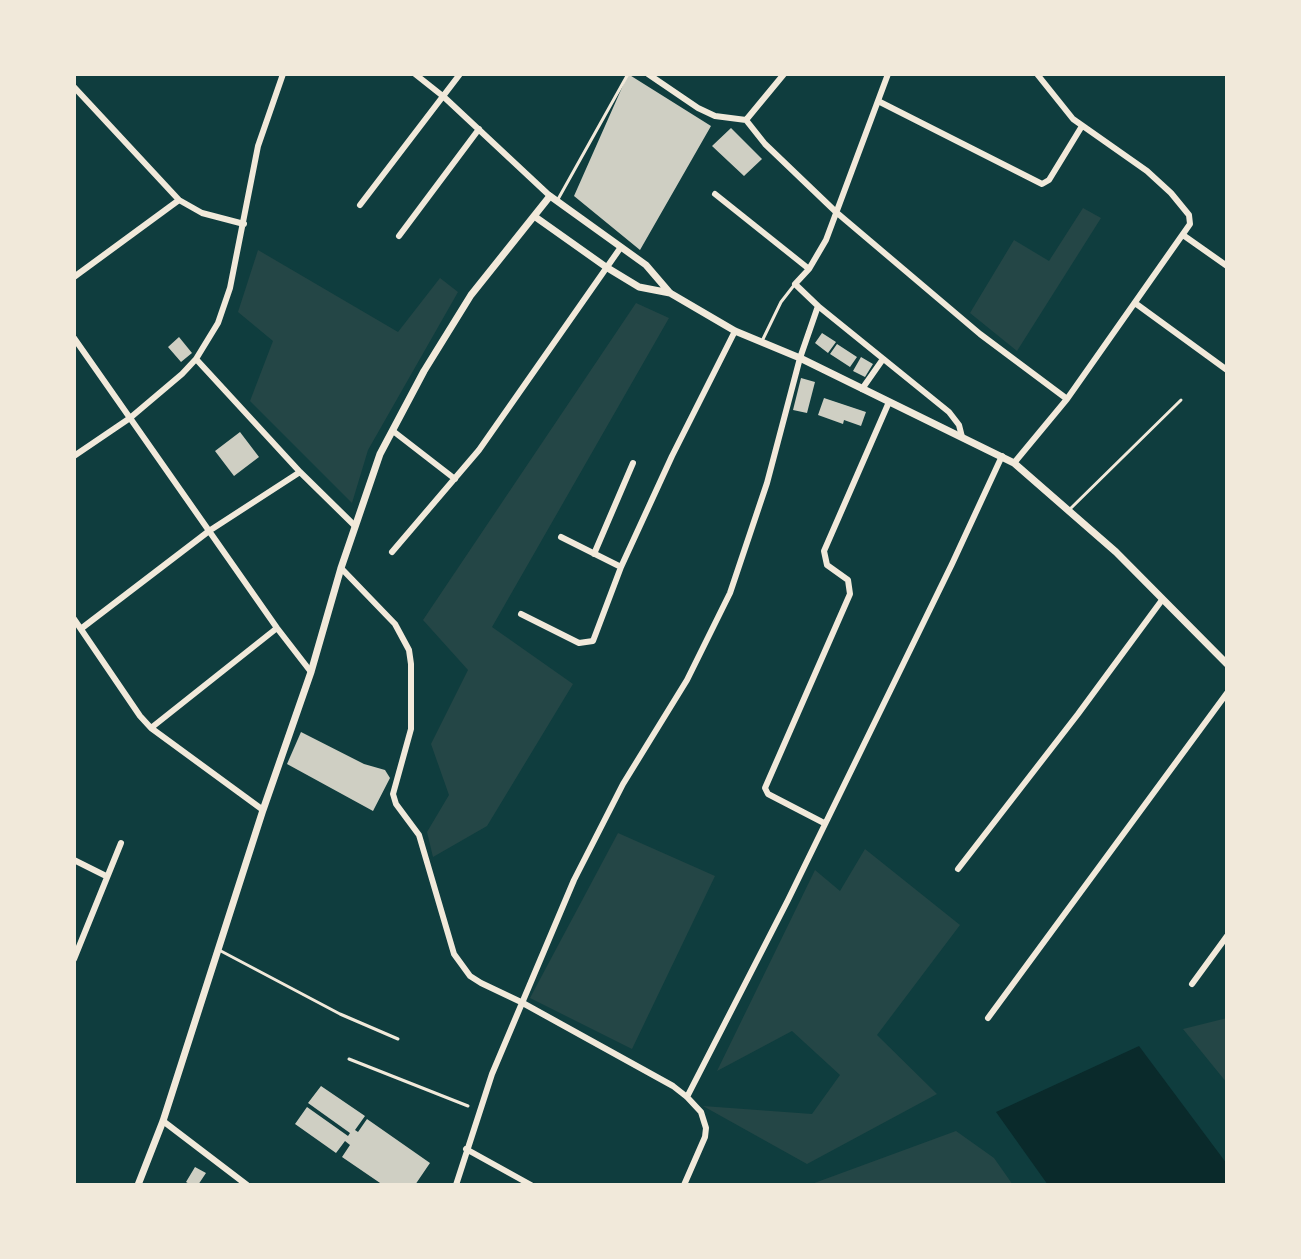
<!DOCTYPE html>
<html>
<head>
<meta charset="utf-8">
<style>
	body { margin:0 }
	#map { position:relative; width:1301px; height:1259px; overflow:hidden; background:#0f3d3e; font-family:"IBM Plex Sans",sans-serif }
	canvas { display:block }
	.frame { position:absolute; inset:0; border:76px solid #f1e9da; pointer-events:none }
</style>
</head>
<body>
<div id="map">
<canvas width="1301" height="1259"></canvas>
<div class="frame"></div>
</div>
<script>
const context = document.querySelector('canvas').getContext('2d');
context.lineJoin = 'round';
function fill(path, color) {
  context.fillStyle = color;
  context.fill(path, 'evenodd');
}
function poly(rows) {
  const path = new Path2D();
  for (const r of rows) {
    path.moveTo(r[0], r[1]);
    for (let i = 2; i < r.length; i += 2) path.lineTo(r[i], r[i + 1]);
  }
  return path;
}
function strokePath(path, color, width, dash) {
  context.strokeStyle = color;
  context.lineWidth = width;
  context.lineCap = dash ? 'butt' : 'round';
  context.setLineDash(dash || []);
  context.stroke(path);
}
fill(poly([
	[1083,208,1101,218,1017,351,970,313,1014,240,1049,261],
	[258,250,398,332,440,278,458,292,368,450,352,503,250,401,273,341,238,312],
	[636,303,669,318,492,627,573,684,487,826,433,857,427,832,449,795,431,744,468,670,423,620],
	[618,833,715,876,632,1049,530,998],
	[865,849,960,925,877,1035,937,1094,807,1164,703,1106,812,1114,840,1075,792,1031,717,1071,815,870,840,891],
	[1227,1018,1227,1083,1183,1029],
	[956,1131,994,1158,1013,1185,809,1185]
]), '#244646');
fill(poly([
	[1139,1046,1227,1164,1227,1185,1048,1185,996,1112]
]), '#0a2a2b');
fill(poly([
	[628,74,711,126,640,250,574,196],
	[731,128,762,159,744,176,712,146],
	[822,333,836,342,828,353,815,343],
	[179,337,192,353,181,362,168,347],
	[837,344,857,357,850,367,830,354],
	[861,357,873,364,865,377,853,371],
	[801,378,815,382,807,413,793,410],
	[824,398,866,412,861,426,844,420,843,424,818,415],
	[240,432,259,457,234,476,215,451],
	[301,732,364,764,385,770,390,778,373,811,287,764],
	[321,1086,365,1116,355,1130,358,1132,367,1119,430,1163,415,1185,383,1185,342,1157,350,1145,345,1141,336,1153,295,1124,307,1107,348,1136,350,1133,308,1103],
	[195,1167,206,1173,198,1185,191,1185,186,1182]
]), '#cfcfc3');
strokePath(poly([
	[557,201,628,74],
	[763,339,781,302,795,284],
	[1069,510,1181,400],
	[219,950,340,1014,398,1039],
	[349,1059,468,1106]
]), '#f1e9da', 3);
strokePath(poly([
	[415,74,444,97,550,196],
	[648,74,698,108,715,116,746,120,765,144,836,212,980,334,1067,399],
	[888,74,826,240,809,269,795,284,818,306,949,412,959,425,962,437],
	[74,87,179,200,202,213,244,224],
	[878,101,1042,184,1049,180,1082,126],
	[746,120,784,74],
	[715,194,809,269],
	[360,205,460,74],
	[1183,235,1227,266],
	[399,236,479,129],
	[74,277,179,200],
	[1135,303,1227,370],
	[74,338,277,628,311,672],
	[196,359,300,472,355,526],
	[862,389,883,359],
	[393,431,455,479],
	[74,456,130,418,182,374,196,359,218,323,230,288,258,146,283,74],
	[1014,463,1067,399,1190,224,1189,215,1171,193,1147,171,1073,119,1037,74],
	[561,537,621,567],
	[392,552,479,450,621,247],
	[594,554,633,463],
	[341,568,395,624,409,650,411,664,411,729,393,794,396,804,419,835,454,954,470,976,481,983,521,1002,673,1086,687,1097,701,1112,706,1128,705,1137,684,1185],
	[521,614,579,643,593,641,621,567,672,456,735,331],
	[74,619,140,716,151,728,263,810],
	[82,628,209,531,300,472],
	[151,728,277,628],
	[824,823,768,794,765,788,850,594,848,580,827,565,824,551,889,402],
	[74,860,106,876],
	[958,869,1078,714,1162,600],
	[74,959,121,843],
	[1192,984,1227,936],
	[988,1018,1227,693],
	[687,1097,788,900,952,564,1002,456],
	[163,1121,247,1185],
	[466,1149,531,1185],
	[456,1185,492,1074,574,880,623,784,687,680,730,593,767,483,800,358,818,306]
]), '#f1e9da', 6);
strokePath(poly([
	[534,216,606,267,639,287,670,293],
	[138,1185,163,1121,263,810,311,672,341,568,380,454,424,371,471,295,550,196,646,265,670,293,735,331,800,358,1014,463,1116,552,1227,664]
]), '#f1e9da', 7);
</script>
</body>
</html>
